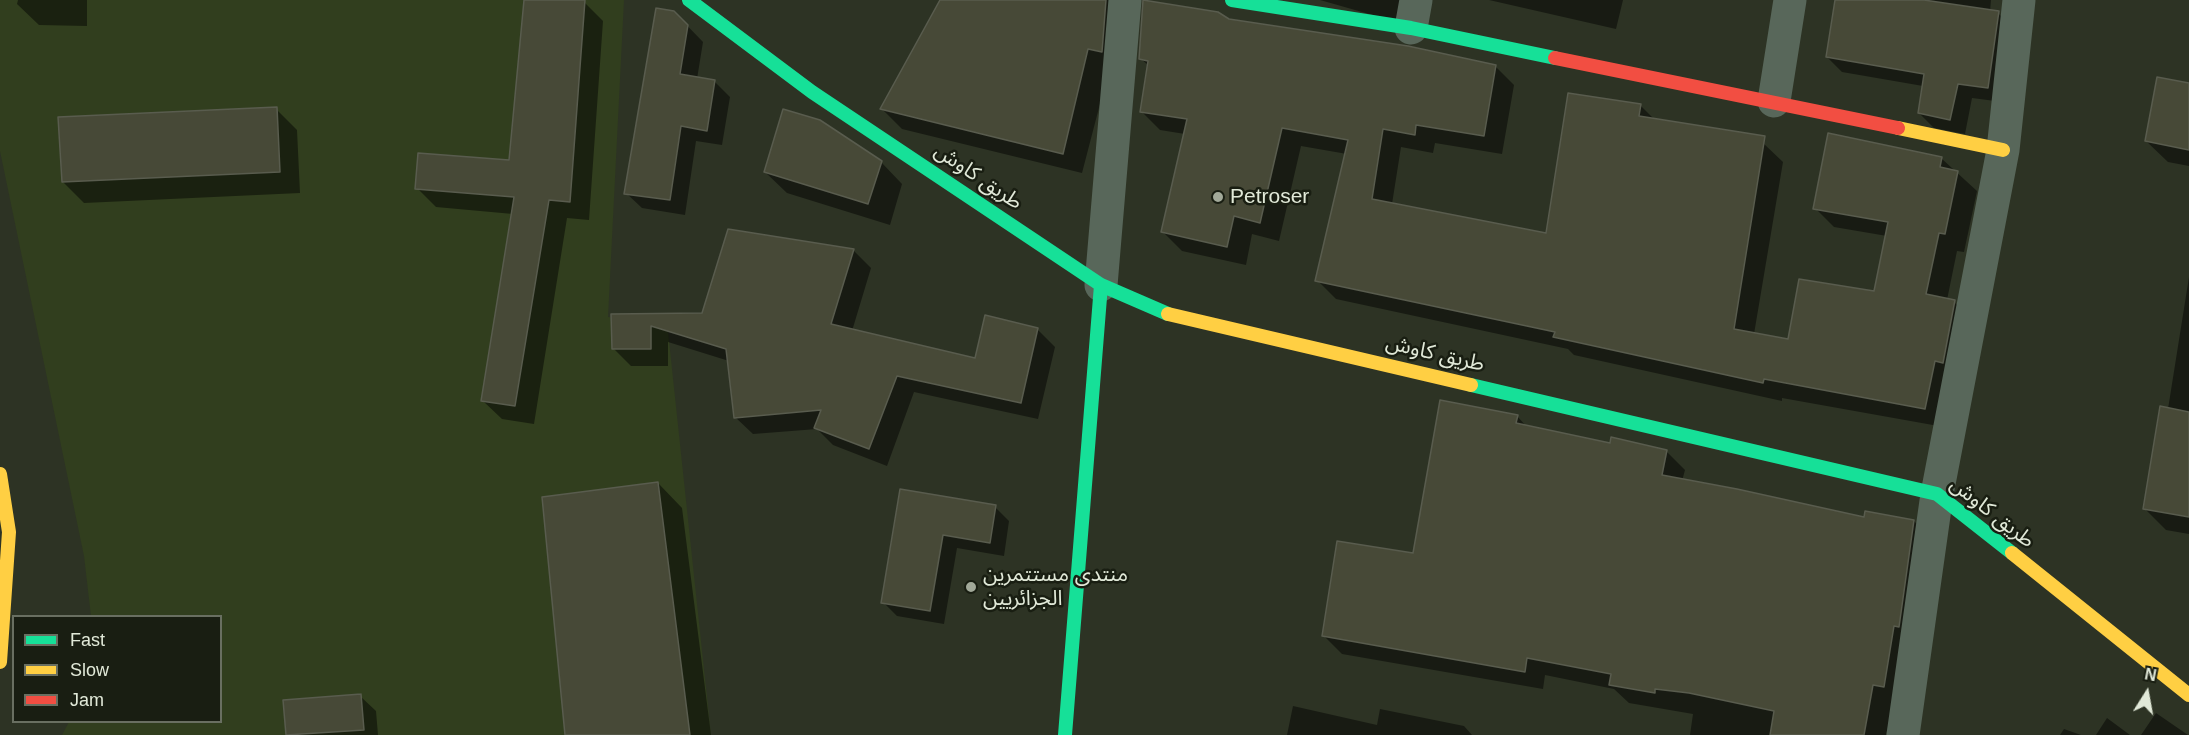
<!DOCTYPE html>
<html>
<head>
<meta charset="utf-8">
<style>
	body { margin:0 }
	#map { position:relative; width:2189px; height:735px; overflow:hidden; background:#2d3324; font-family:Arial,sans-serif }
	canvas { display:block }
	.legend { position:absolute; left:12px; top:615px; width:210px; height:108px; box-sizing:border-box; background:#191e12; border:2px solid #696f61; margin:0; padding:8px 10px; list-style:none; font-size:18px; color:#e1e9d8 }
	.legend li { display:flex; align-items:center; gap:12px; height:30px }
	.legend b { width:30px; border:2px solid #696f61 }
	.north { position:absolute; left:2117px; top:663px; width:60px; height:60px; -webkit-text-stroke:4px #191e12; paint-order:stroke; rotate:11deg; font-size:16px; font-weight:700; line-height:24px; text-align:center; color:#e1e9d8 }
	.north::after { content:''; display:block; margin:auto; width:21px; height:27px; background:#e1e9d8; clip-path:polygon(50% 0,100% 100%,50% 72%,0 100%) }
</style>
</head>
<body>
<div id="map">
<canvas width="2189" height="735"></canvas>
<ul class="legend">
<li><b style="height:8px;background:#16e098"></b>Fast</li>
<li><b style="height:8px;background:#ffcf43"></b>Slow</li>
<li><b style="height:8px;background:#f24e42"></b>Jam</li>
</ul>
<div class="north">N</div>
</div>
<script>
const context = document.querySelector('canvas').getContext('2d');
context.lineJoin = 'round';
function fill(path, color) {
  context.fillStyle = color;
  context.fill(path, 'evenodd');
}
function poly(rows) {
  const path = new Path2D();
  for (const r of rows) {
    path.moveTo(r[0], r[1]);
    for (let i = 2; i < r.length; i += 2) path.lineTo(r[i], r[i + 1]);
  }
  return path;
}
function strokePath(path, color, width, dash) {
  context.strokeStyle = color;
  context.lineWidth = width;
  context.lineCap = dash ? 'butt' : 'round';
  context.setLineDash(dash || []);
  context.stroke(path);
}
function write(font, color, halo, rows, align = 'center') {
  context.font = font + ' Arial,"Noto Sans Arabic",sans-serif';
  context.lineWidth = 5;
  context.setLineDash([]);
  context.textBaseline = 'middle';
  context.strokeStyle = halo;
  context.fillStyle = color;
  for (const [text, x, y, turn = 0] of rows) {
    context.save();
    context.translate(x, y);
    context.rotate((+turn || 0) * Math.PI / 180);
    context.textAlign = isNaN(turn) ? turn : align;
    if (halo) context.strokeText(text, 0, 0);
    context.fillText(text, 0, 0);
    context.restore();
  }
}
fill(poly([
	[0,0,624,0,608,317,667,322,711,735,62,735,69,722,220,722,220,616,91,616,84,556,0,151]
]), '#313e1e');
fill(poly([
	[18,0,87,0,87,26,39,25,17,4],
	[526,0,584,2,603,21,589,220,567,218,534,424,502,419,483,401,513,214,436,207,417,188,511,162],
	[940,0,1127,0,1082,173,902,129,882,109],
	[1320,0,1415,0,1411,26],
	[1489,0,1623,0,1616,29],
	[1838,0,1991,0,1990,12,1998,13,2013,28,2003,102,1972,98,1965,134,1934,128,1919,113,1923,86,1842,72,1827,57],
	[674,12,703,42,697,79,715,82,730,97,722,145,696,141,685,215,642,208,626,193],
	[1229,20,1495,66,1514,85,1502,154,1435,143,1433,153,1401,147,1392,204,1547,235,1640,105,1655,120,1763,143,1783,162,1754,334,1789,341,1875,293,1887,236,1834,227,1815,208,1941,158,1977,191,1964,252,1957,251,1947,300,1954,302,1973,321,1944,427,1782,398,1782,401,1574,355,1568,349,1336,299,1317,280,1347,154,1301,146,1279,241,1252,234,1246,265,1182,251,1163,232,1185,134,1160,130,1141,111,1149,66,1140,58],
	[2189,85,2189,166,2168,162,2146,141],
	[276,109,297,130,300,193,84,203,63,182],
	[881,162,902,184,890,225,787,193,765,172],
	[730,231,854,251,871,268,852,331,976,360,1037,329,1055,347,1038,419,914,392,887,466,833,445,817,429,753,434,735,417,729,361,668,342,668,366,631,366,613,348,613,316,703,314],
	[2189,277,2189,534,2166,530,2145,509,2168,409],
	[1517,416,1527,427,1611,445,1666,451,1685,470,1682,481,1865,519,1914,521,1932,540,1886,735,1690,735,1693,714,1629,703,1614,689,1545,675,1543,689,1342,654,1323,635,1415,555],
	[658,483,682,508,711,735,567,735],
	[901,490,995,507,1009,521,1004,556,957,548,944,624,897,616,883,602],
	[360,696,376,711,378,735,288,735,285,702],
	[1293,706,1377,725,1380,709,1464,726,1472,735,1287,735],
	[2156,713,2188,735,2141,735],
	[2107,718,2130,735,2096,735],
	[2064,729,2081,735,2060,735]
]), '#0007');
const building = poly([
	[524,0,585,0,570,202,549,200,515,406,481,401,514,197,415,189,418,153,509,160,524,0],
	[940,0,1106,0,1102,52,1088,49,1063,154,880,109,940,0],
	[1143,0,1218,12,1229,19,1408,46,1496,65,1484,136,1416,125,1415,135,1383,129,1372,199,1546,233,1568,93,1641,104,1639,116,1765,136,1734,329,1788,339,1799,279,1874,291,1888,222,1813,209,1828,133,1942,157,1940,167,1958,171,1945,234,1939,233,1926,294,1955,300,1943,363,1935,361,1925,409,1764,379,1763,383,1553,337,1555,332,1315,281,1348,140,1282,128,1260,223,1234,216,1227,247,1161,232,1187,119,1140,112,1148,61,1139,59,1143,0],
	[1835,0,1924,0,1999,11,1988,88,1958,84,1950,120,1918,113,1924,74,1826,57,1835,0],
	[656,8,674,11,688,25,680,74,715,80,707,131,681,126,670,200,624,194,656,8],
	[2157,77,2189,83,2189,150,2145,141,2157,77],
	[277,107,280,172,62,182,58,117,277,107],
	[783,109,820,120,882,161,868,204,764,172,783,109],
	[728,229,854,249,831,324,975,358,985,315,1038,328,1021,403,897,376,869,449,814,428,821,410,734,418,726,349,651,326,651,349,612,349,611,314,702,313,728,229],
	[1440,400,1518,415,1516,423,1610,443,1611,437,1667,450,1662,475,1737,489,1864,517,1865,511,1914,520,1899,627,1894,626,1884,687,1873,685,1864,735,1770,735,1774,711,1689,693,1655,689,1655,693,1609,685,1611,674,1527,658,1525,672,1322,636,1337,541,1413,553,1440,400],
	[2160,406,2189,412,2189,517,2143,509,2160,406],
	[658,482,690,735,565,735,542,497,658,482],
	[900,489,996,505,990,543,943,535,930,611,881,603,900,489],
	[361,694,364,730,286,735,283,700,361,694]
]);
fill(building, '#474937');
strokePath(building, '#595c4e', 1.5);
strokePath(poly([
	[1411,28,1416,0],
	[1774,101,1790,0],
	[1101,285,1125,0],
	[1903,735,1937,494,2003,150,2019,0]
]), '#58675a', 33);
strokePath(poly([
	[689,0,812,92,1101,285,1168,314],
	[1232,0,1411,28,1555,58],
	[1471,385,1937,494,2012,553],
	[1065,735,1101,285]
]), '#16e098', 14);
strokePath(poly([
	[1898,128,2003,150],
	[1168,314,1471,385],
	[0,474,9,532,0,662],
	[2012,553,2189,695]
]), '#ffcf43', 14);
strokePath(poly([
	[1555,58,1898,128]
]), '#f24e42', 14);
for (const [x, y, r, color] of [
	[1218,197,6,"#a2a999"],
	[971,587,6,"#a2a999"]
]) {
  const dot = new Path2D();
  dot.arc(x, y, r, 0, 2 * Math.PI);
  context.fillStyle = color;
  context.fill(dot);
  strokePath(dot, '#191e12', 2);
}
write('21px', '#e1e9d8', '#191e12', [
	["طريق كاوش",978,177,34],
	["طريق كاوش",1435,354,13],
	["طريق كاوش",1992,513,38]
]);
write('21px', '#e1e9d8', '#191e12', [
	["Petroser",1230,197],
	["منتدى مستتمرين",983,575],
	["الجزائريين",983,599]
], 'left');
</script>
</body>
</html>
